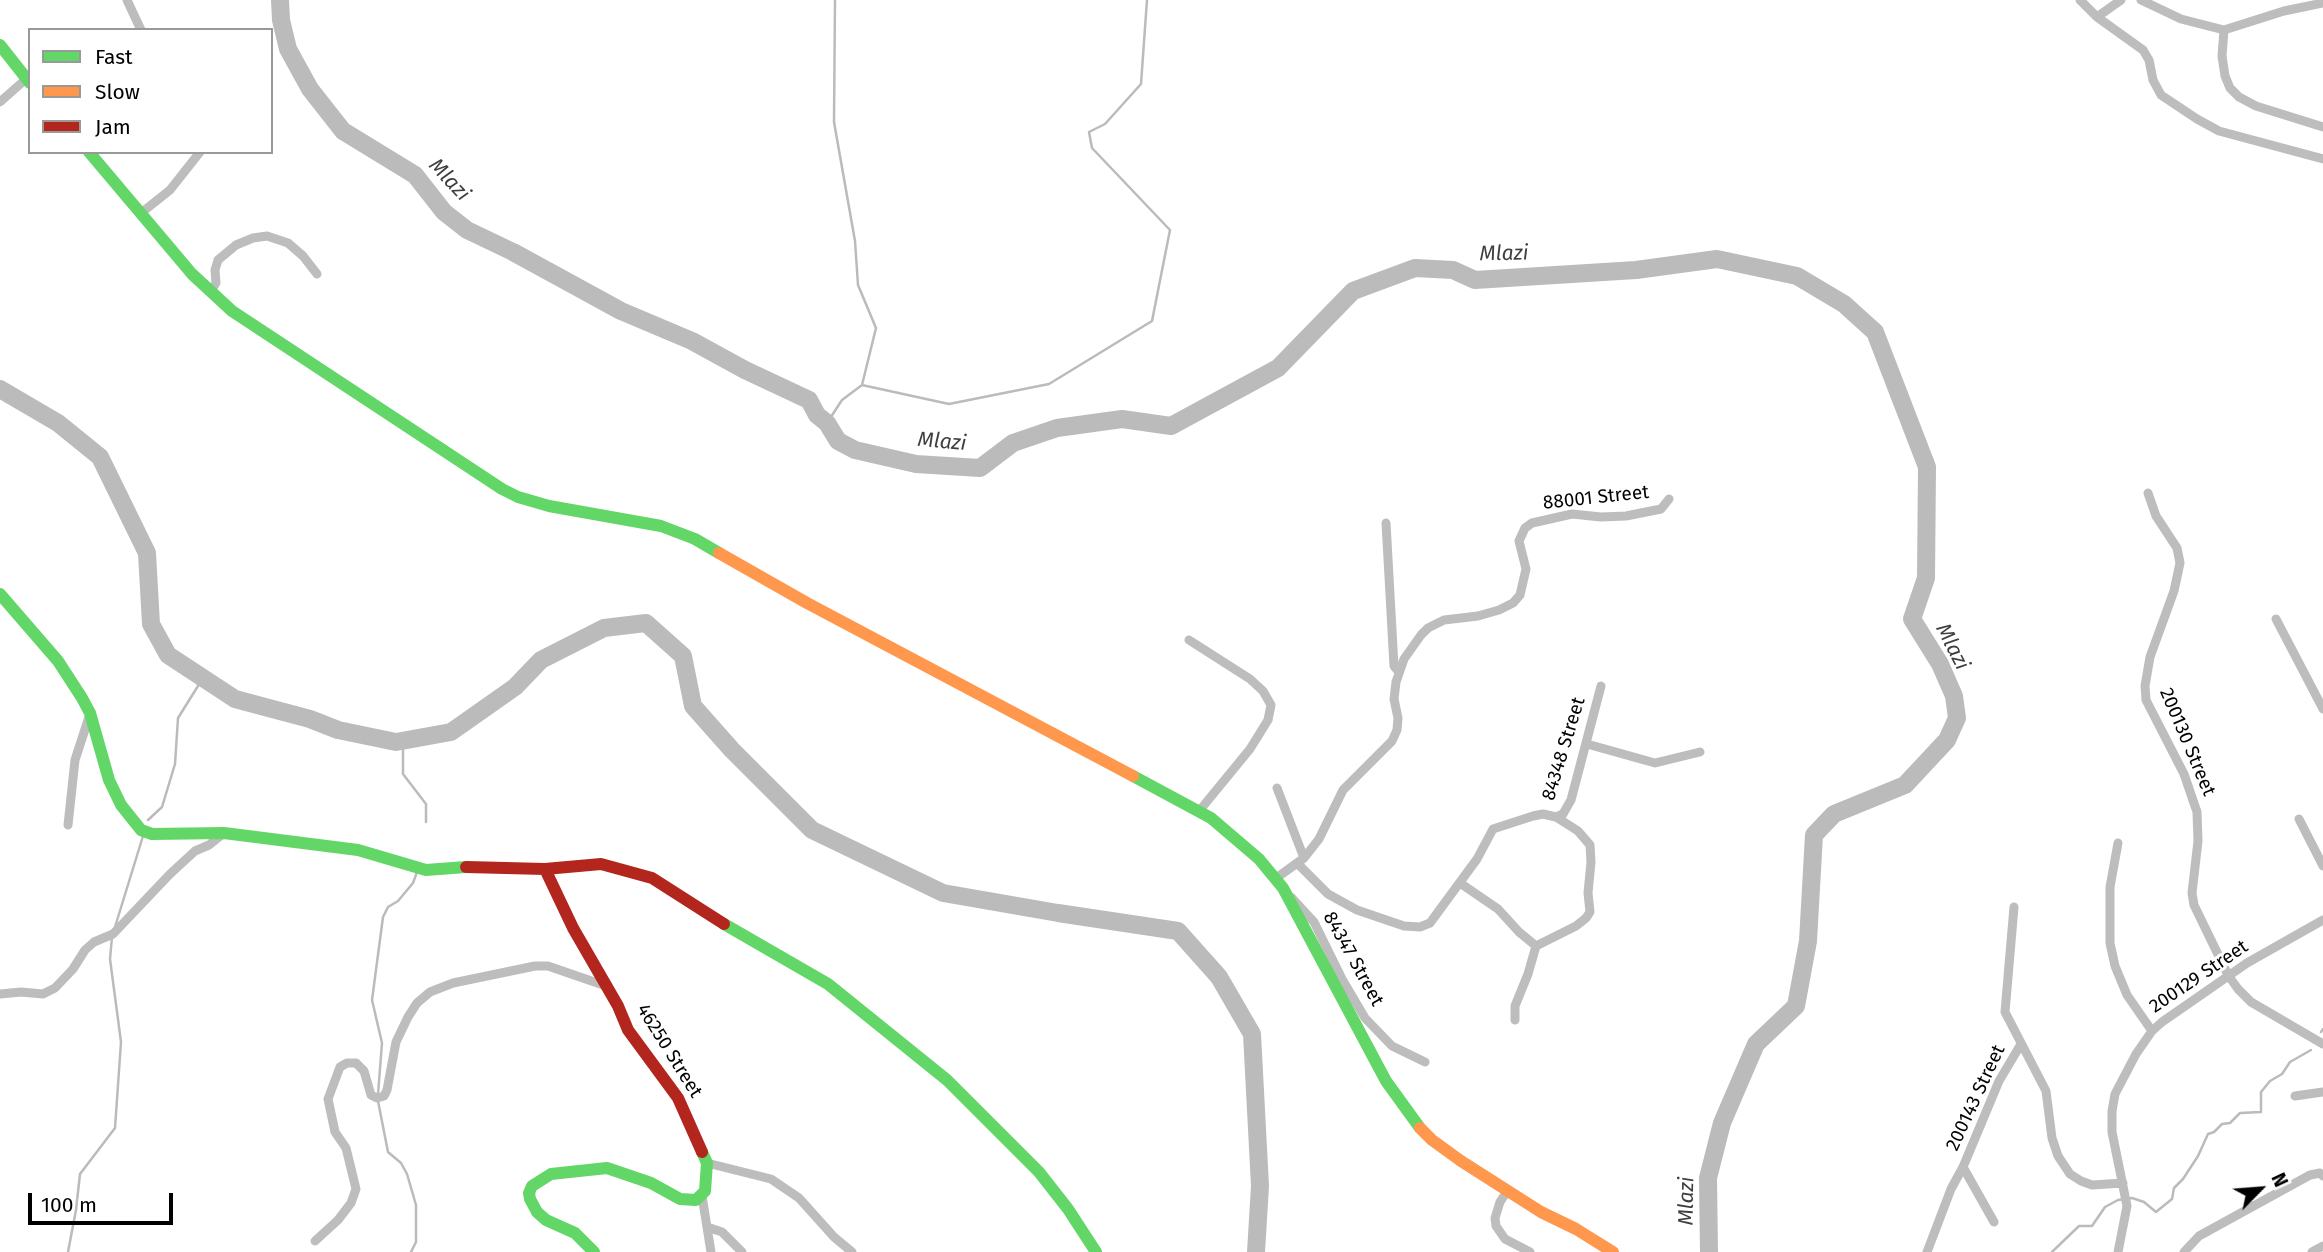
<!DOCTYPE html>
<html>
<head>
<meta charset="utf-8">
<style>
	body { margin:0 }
	#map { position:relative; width:2323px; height:1252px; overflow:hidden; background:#fff; font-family:"Fira Sans",sans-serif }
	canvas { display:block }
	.legend { position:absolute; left:28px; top:28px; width:245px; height:126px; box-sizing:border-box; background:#fff; border:2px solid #999; margin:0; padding:9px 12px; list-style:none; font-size:21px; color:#000 }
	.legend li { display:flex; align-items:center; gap:14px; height:35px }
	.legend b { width:35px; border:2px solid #999 }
	.north { position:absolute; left:2225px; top:1154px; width:70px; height:70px; -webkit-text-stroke:5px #fff; paint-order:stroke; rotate:65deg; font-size:19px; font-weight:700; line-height:28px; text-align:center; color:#000 }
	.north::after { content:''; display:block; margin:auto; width:24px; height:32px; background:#000; clip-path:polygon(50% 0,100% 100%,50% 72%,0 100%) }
	.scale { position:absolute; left:28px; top:1193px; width:145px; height:32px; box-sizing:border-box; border:4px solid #000; border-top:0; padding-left:9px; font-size:21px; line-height:24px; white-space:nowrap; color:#000; -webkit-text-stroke:5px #fff; paint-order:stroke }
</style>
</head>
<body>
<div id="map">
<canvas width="2323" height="1252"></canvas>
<ul class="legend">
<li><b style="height:9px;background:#63d668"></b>Fast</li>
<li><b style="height:9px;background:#ff974d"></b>Slow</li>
<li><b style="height:9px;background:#b3261e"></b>Jam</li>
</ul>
<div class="north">N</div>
<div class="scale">100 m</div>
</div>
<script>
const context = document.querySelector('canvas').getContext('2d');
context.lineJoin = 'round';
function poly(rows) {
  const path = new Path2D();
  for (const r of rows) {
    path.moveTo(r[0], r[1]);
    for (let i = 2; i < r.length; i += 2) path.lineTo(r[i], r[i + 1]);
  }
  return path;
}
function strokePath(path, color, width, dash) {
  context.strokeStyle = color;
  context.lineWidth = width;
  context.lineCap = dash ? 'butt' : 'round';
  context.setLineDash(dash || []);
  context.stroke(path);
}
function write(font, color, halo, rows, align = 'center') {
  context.font = font + ' "Fira Sans",sans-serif';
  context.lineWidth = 6;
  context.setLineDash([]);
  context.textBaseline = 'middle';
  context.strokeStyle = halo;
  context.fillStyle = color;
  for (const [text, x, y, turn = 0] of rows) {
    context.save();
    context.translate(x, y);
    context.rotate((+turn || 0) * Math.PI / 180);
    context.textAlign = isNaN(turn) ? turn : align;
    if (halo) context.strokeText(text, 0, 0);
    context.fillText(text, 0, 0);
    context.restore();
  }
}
strokePath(poly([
	[862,385,949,404,1049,384,1152,321,1170,230,1092,148,1089,132,1105,124,1141,84,1147,0],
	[827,423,842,400,862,385,876,328,858,285,855,241,834,122,835,0],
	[403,740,403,774,426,804,426,822],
	[148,820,162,807,175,764,178,718,203,678],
	[115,927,143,836],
	[2321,1032,2323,1029],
	[378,1094,382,1043,372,1000,383,917,388,907,398,901,413,883,417,872],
	[378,1101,388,1152,401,1163,407,1174,416,1205,416,1242,411,1252],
	[68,1252,76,1210,80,1174,115,1128,121,1042,110,959,112,937],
	[2052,1252,2079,1226,2092,1226,2105,1207,2118,1200,2132,1198,2144,1202,2156,1212,2172,1199,2174,1188,2183,1179,2198,1156,2208,1134,2214,1132,2222,1124,2230,1123,2240,1113,2261,1112,2261,1092,2270,1081,2282,1074,2290,1062,2311,1050]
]), '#bbb', 2.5);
strokePath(poly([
	[280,0,281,20,288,49,310,89,343,131,415,175,444,212,467,230,513,252,621,311,692,341,745,370,809,400,817,415,827,423,838,441,855,450,916,464,980,468,1013,443,1057,428,1122,419,1171,426,1278,368,1353,291,1415,268,1453,270,1475,280,1636,270,1717,259,1797,276,1844,304,1875,332,1927,467,1926,578,1912,619,1940,664,1954,696,1957,718,1947,740,1905,785,1834,814,1814,835,1808,941,1796,1006,1756,1044,1722,1123,1708,1178,1709,1252],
	[0,389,58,423,100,457,147,553,151,624,168,655,235,699,310,719,338,730,396,742,451,732,515,687,541,660,604,628,646,623,683,656,693,706,732,750,812,830,943,893,1058,913,1178,931,1219,977,1252,1034,1260,1186,1256,1252]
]), '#bbb', 18);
strokePath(poly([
	[127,0,141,30],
	[2080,0,2097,17,2143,50,2149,60,2153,80,2161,95,2197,119,2219,131,2323,159],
	[2141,0,2181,19,2224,30],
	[2323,3,2284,11,2224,30,2222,56,2225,76,2230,88,2239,97,2256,106,2323,127],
	[2097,17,2121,0],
	[0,102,26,79],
	[141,213,170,190,200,152],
	[210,292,216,283,215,270,218,260,236,245,253,238,267,236,288,243,303,256,317,274],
	[2148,493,2156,516,2177,548,2180,563,2174,591,2150,657,2145,686,2146,700,2184,774,2197,812,2198,841,2192,893,2194,905,2228,975,2238,989,2251,1002,2323,1044],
	[1386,523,1394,666,1399,672],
	[2276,619,2323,709],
	[1189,640,1250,679,1263,691,1271,705,1268,720,1250,749,1200,810],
	[1587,744,1655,763,1700,752],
	[1277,788,1304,858],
	[2299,819,2323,866],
	[68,825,75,760,90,714],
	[2118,843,2110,887,2110,943,2115,966,2127,995,2152,1031],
	[1297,863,1328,894,1357,910,1404,926,1420,927,1430,923,1477,859,1493,829,1533,816,1543,814,1556,817,1563,814,1571,800,1601,686],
	[1275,879,1304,858,1319,839,1343,790,1392,741,1397,730,1398,718,1394,699,1396,682,1404,659,1421,635,1428,628,1444,620,1478,616,1499,610,1513,603,1520,595,1526,569,1519,541,1525,528,1532,523,1572,514,1601,517,1626,516,1661,509,1669,499],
	[1460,883,1498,909,1519,932,1536,946],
	[1291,897,1314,922,1342,979,1365,1018,1392,1046,1425,1062],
	[2014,907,2005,1012,2046,1091,2052,1138,2058,1156,2070,1174,2081,1181,2092,1185,2123,1183],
	[0,994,21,992,43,994,55,988,73,969,85,950,94,942,113,934,170,874,195,851,209,845,224,833],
	[1515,1020,1515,1006,1528,974,1536,946,1576,926,1586,918,1590,912,1588,893,1591,862,1590,845,1578,831,1556,817],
	[2295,1096,2323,1092],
	[707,1163,771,1179,799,1198,834,1237,852,1252],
	[1963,1167,1994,1222],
	[1508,1190,1500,1202,1495,1218,1496,1226,1505,1239,1530,1252],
	[702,1196,711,1252],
	[707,1227,722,1232,742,1252],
	[315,1241,338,1220,351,1203,356,1189,346,1148,335,1132,328,1099,340,1067,347,1063,356,1063,364,1071,371,1095,377,1098,384,1096,387,1090,396,1042,408,1017,417,1003,430,992,453,983,535,966,548,966,606,986],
	[1927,1252,1951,1189,1963,1167,1999,1081,2021,1044],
	[2118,1252,2127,1206,2112,1132,2112,1111,2115,1094,2136,1054,2152,1031,2162,1022,2247,963,2323,920],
	[2184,1252,2199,1236,2310,1175,2320,1173,2323,1176],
	[2312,1252,2323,1246]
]), '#bdbdbd', 9);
strokePath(poly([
	[0,45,30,83],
	[89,152,192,274,232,311,502,489,518,497,549,506,661,526,695,539,719,553],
	[0,594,58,661,82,698,90,713,109,780,121,805,141,830,152,834,224,833,358,850,426,870,466,867],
	[1133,776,1211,818,1259,859,1283,888,1386,1081,1420,1128],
	[724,924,828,984,947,1080,1039,1172,1068,1209,1096,1252],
	[594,1252,575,1233,546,1220,537,1212,530,1199,529,1193,532,1186,551,1174,607,1168,651,1183,680,1199,696,1200,705,1191,707,1163,702,1152]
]), '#63d668', 12);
strokePath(poly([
	[719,553,807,603,1133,776],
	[1420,1128,1432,1140,1461,1161,1541,1212,1576,1229,1613,1252]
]), '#ff974d', 12);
strokePath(poly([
	[466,867,545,869,601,864,652,878,724,924],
	[545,869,573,928,618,1006,628,1030,678,1098,702,1152]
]), '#b3261e', 12);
write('19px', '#000', '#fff', [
	["88001 Street",1596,498,-6],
	["200130 Street",2187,742,67],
	["84348 Street",1564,749,-73],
	["84347 Street",1353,959,61],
	["200129 Street",2199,977,-34],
	["46250 Street",669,1051,58],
	["200143 Street",1976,1098,-65]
]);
write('italic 21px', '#3f3f3f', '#fff', [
	["Mlazi",449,180,47],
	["Mlazi",1504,254,-1],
	["Mlazi",942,442,5],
	["Mlazi",1952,647,63],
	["Mlazi",1687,1201,-89]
]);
</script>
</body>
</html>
